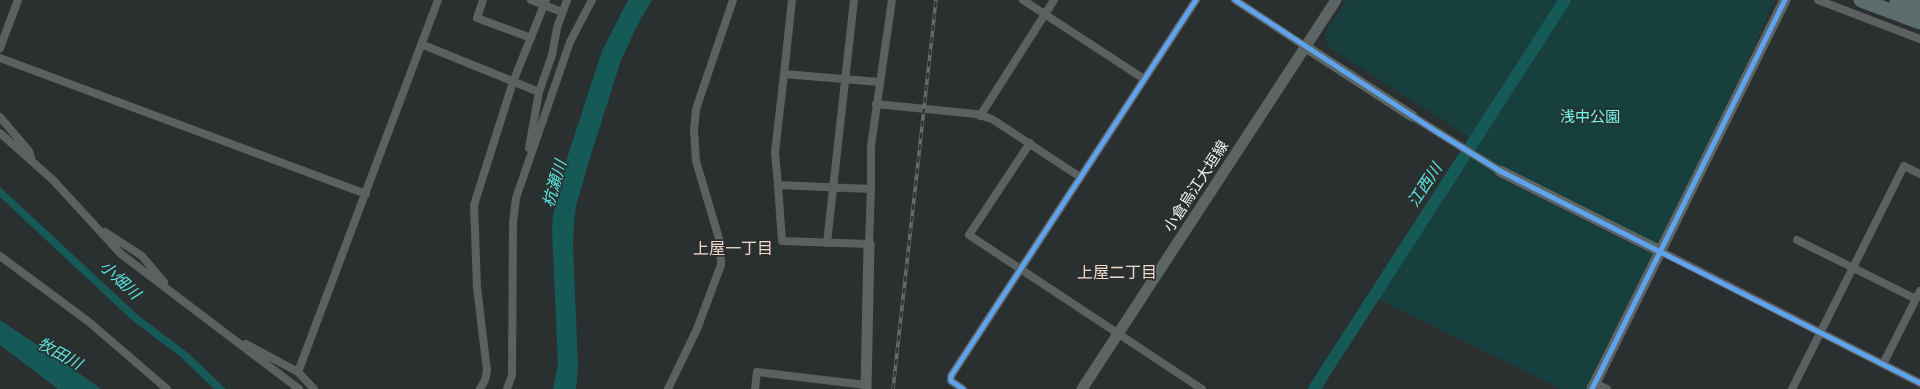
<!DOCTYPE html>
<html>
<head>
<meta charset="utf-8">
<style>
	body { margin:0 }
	canvas { display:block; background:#2a2f2f }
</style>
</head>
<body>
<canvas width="1920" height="389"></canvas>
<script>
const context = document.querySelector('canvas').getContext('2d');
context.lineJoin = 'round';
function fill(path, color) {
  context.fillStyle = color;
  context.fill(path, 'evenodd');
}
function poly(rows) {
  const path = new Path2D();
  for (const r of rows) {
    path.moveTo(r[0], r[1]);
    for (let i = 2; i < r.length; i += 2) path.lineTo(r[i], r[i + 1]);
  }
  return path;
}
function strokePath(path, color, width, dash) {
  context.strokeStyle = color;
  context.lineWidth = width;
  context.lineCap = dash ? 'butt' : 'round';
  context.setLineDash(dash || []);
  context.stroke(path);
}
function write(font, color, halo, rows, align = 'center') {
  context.font = font + ' "Titillium Web","Noto Sans JP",sans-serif';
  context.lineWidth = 3.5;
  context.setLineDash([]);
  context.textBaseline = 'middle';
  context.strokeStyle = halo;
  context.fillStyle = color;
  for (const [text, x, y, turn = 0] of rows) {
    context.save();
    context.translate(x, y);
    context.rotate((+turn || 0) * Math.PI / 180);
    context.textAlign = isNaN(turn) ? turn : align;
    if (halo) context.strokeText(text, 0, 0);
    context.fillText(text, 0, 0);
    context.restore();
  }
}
fill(poly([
	[1347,0,1775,0,1738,82,1587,389,1561,389,1374,297,1475,141,1327,46,1325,32]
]), '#173f3e');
fill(poly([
	[628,0,652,0,641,18,621,60,589,161,576,206,574,224,573,244,578,366,576,389,553,389,558,364,552,231,553,214,560,193,563,174,568,155,602,51],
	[0,187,139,316,188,353,226,389,214,389,182,358,133,321,0,197],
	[0,320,70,367,101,389,58,389,0,345]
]), '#155a57');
strokePath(poly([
	[1314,389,1565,0]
]), '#155a57', 12);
strokePath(poly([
	[483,0,477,18,531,38],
	[531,0,562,12],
	[792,0,784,74,879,82],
	[1023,0,1144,79],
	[1235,0,1306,47],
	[1818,0,1920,39],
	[421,44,539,92],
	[0,48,18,0],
	[0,58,366,194],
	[876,104,976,114,992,119,1080,177],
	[980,116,1054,0],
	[1412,116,1500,171],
	[0,117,29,151,32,161],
	[0,133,53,180,121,254,299,389],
	[1030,143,969,235,1202,389],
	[529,148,539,92,552,55,557,28,567,0],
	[778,185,775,152,784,74],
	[871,189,778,185,782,241,869,244,871,189,871,146,892,0],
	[105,232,142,256,164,282],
	[1797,240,1916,299],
	[827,243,854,0],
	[1660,251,1920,383],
	[0,256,89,322,167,389],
	[246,344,298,372,314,389],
	[1883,364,1920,291],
	[298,372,438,0],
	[1595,383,1607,389],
	[480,389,485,380,487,371,477,287,474,205,513,82,546,0],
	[507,389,512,375,513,223,516,198,570,42,592,0],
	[668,389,697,329,721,265,720,242,696,161,694,130,696,109,733,0],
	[755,389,757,372,866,385],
	[963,389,951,381,951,376,1196,0],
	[1792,389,1904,166,1920,174]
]), '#5c6060', 8);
strokePath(poly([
	[1306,47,1412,116],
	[1500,171,1660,251],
	[866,389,869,244],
	[1082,389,1336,0],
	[1592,389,1785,0]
]), '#5c6564', 11);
strokePath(poly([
	[1861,0,1920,22],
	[1897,0,1920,8]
]), '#5c6d6c', 15);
const rail = poly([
	[893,389,936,0]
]);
strokePath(rail, '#666a6a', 3.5);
strokePath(rail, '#283130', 2, [6]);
strokePath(poly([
	[1235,0,1437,132,1500,171,1920,383],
	[963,389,951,381,951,376,1196,0],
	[1592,389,1785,0]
]), '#60a3ed', 5);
write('15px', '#74f8f1', '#283130', [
	["浅中公園",1590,118]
]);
write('15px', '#eff5f4', '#283130', [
	["小倉烏江大垣線",1197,187,-57]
]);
write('italic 16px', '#5ee4de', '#283130', [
	["杭瀬川",556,184,-74],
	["江西川",1426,186,-57],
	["小畑川",119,281,43],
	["牧田川",59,355,29]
]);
write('16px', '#f5d4c9', '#283130', [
	["上屋一丁目",733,250],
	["上屋二丁目",1117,274]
]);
</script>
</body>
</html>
